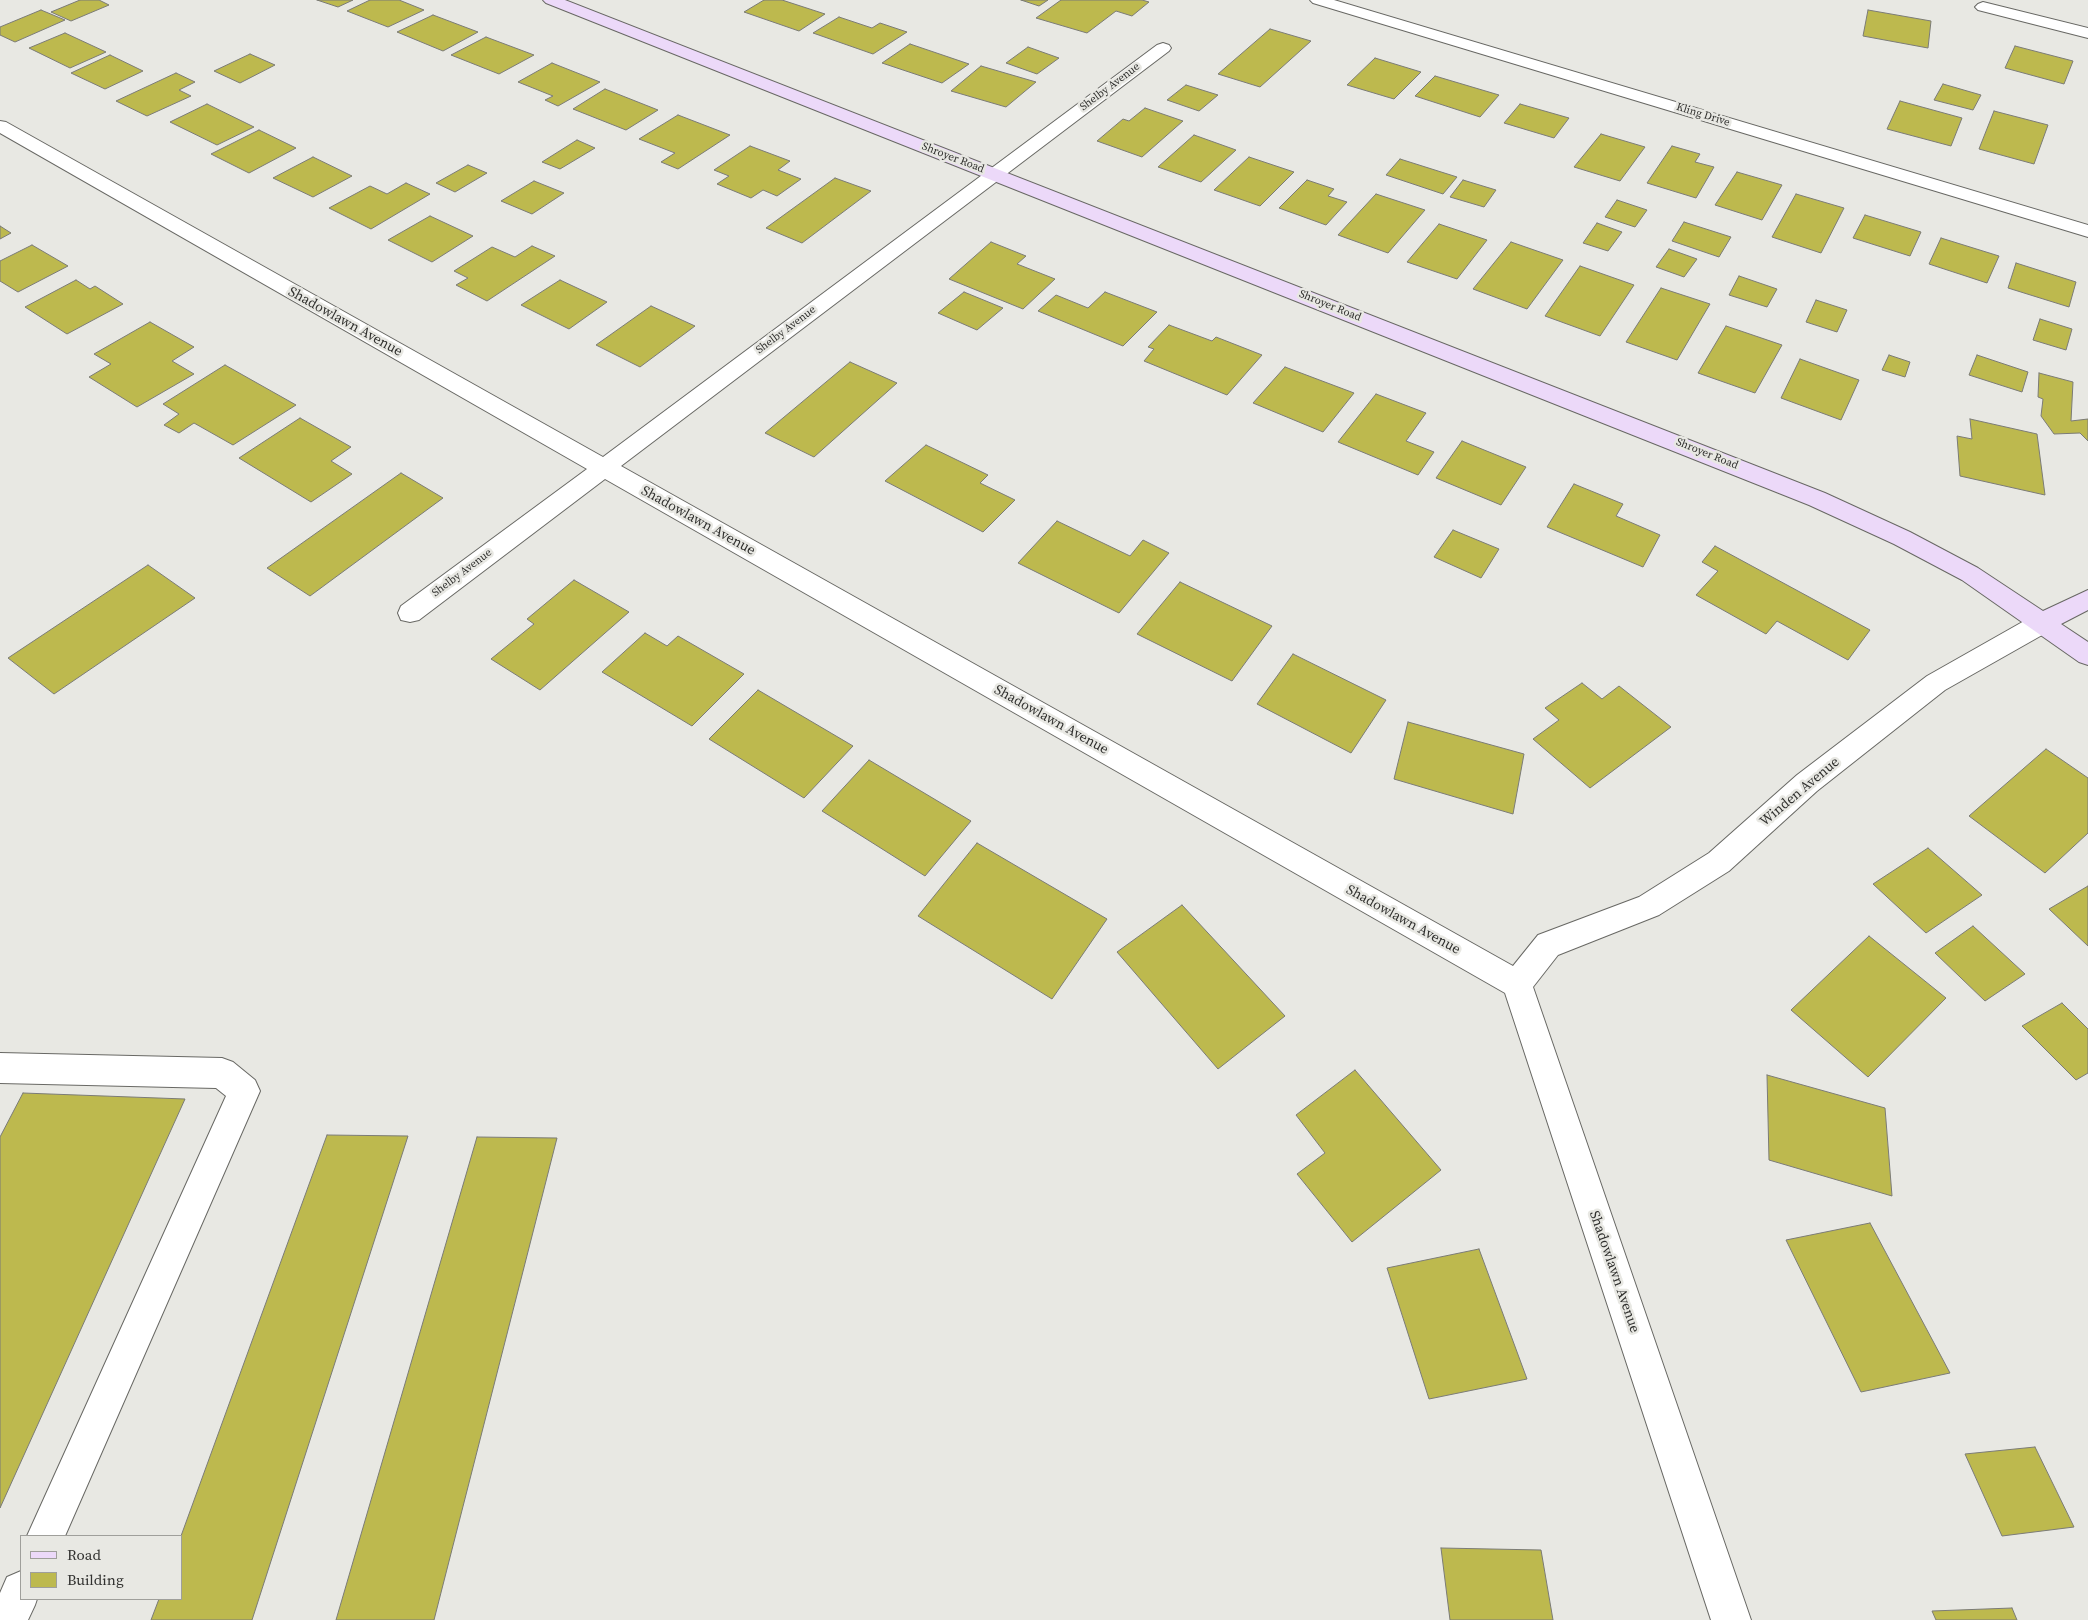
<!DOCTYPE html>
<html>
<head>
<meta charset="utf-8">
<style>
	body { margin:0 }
	#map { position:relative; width:2088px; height:1620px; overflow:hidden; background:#e8e8e3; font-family:"Source Serif 4",serif }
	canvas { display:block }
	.legend { position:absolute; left:20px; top:1535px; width:162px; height:65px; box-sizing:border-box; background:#e8e8e3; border:1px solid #9f9f9b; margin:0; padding:6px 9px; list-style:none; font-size:15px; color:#31312f }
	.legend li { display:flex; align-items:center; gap:10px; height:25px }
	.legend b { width:25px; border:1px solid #9f9f9b }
</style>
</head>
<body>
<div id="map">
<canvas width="2088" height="1620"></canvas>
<ul class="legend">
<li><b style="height:6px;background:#ecd9f9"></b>Road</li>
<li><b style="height:14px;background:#bdb94e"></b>Building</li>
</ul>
</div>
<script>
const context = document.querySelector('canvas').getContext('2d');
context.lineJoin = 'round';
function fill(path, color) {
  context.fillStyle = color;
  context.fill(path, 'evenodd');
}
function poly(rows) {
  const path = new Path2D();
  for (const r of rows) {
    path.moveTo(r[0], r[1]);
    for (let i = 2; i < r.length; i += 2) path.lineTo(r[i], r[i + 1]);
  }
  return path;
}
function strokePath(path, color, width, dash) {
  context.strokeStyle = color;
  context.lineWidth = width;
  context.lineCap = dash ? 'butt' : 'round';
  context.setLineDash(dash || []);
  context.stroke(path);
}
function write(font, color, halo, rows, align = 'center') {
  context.font = font + ' "Source Serif 4",serif';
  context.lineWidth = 5;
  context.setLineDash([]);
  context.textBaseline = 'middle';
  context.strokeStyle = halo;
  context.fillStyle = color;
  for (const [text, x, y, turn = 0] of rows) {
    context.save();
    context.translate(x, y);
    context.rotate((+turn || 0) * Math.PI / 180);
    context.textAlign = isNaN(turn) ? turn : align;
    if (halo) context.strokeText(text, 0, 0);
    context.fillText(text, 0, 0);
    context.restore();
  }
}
const building = poly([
	[80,0,99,0,109,5,71,21,51,12,80,0],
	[317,0,353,0,338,7,317,0],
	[370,0,399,0,424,10,388,27,347,11,370,0],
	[764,0,782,0,825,14,799,31,744,12,764,0],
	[1021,0,1048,0,1039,6,1021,0],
	[1061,0,1142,0,1149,2,1132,16,1116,11,1087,33,1036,18,1061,0],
	[41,10,65,20,15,42,0,35,0,27,41,10],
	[1868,10,1931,21,1928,48,1863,36,1868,10],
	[433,15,478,32,443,51,397,32,433,15],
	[839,17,872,28,880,23,907,32,873,54,813,33,839,17],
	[1270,29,1311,41,1260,87,1218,74,1270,29],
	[65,33,106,52,70,68,29,48,65,33],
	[486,37,534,55,499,74,451,55,486,37],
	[910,44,969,64,942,83,882,63,910,44],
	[2015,46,2073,61,2064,84,2005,68,2015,46],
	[1028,47,1059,58,1037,74,1006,63,1028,47],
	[250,54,275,65,240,83,214,71,250,54],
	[110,55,143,71,105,89,71,73,110,55],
	[1375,58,1421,72,1394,99,1347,85,1375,58],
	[552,63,600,82,558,106,545,100,553,96,518,82,552,63],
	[981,66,1036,82,1006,107,951,91,981,66],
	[176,73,195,82,179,90,191,96,147,116,116,101,176,73],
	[1435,76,1499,95,1480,117,1415,96,1435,76],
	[1943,84,1981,95,1973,110,1934,100,1943,84],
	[1186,85,1218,95,1199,111,1167,100,1186,85],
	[605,89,658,110,626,130,573,109,605,89],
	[1900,101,1962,118,1951,146,1887,129,1900,101],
	[207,104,254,127,217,145,170,122,207,104],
	[1520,104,1569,118,1554,138,1504,123,1520,104],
	[1145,108,1183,121,1142,157,1097,141,1123,119,1129,121,1145,108],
	[1994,111,2048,125,2034,164,1979,149,1994,111],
	[678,115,730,135,678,169,661,162,675,153,639,139,678,115],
	[259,130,296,148,249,173,211,154,259,130],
	[1601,134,1645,147,1620,181,1574,167,1601,134],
	[1194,135,1236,150,1201,182,1158,167,1194,135],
	[577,140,595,148,560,169,542,162,577,140],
	[750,146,790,161,778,170,801,179,777,196,763,190,751,198,717,184,729,176,714,170,750,146],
	[1672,146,1700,154,1695,162,1714,167,1696,198,1647,183,1672,146],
	[313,157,352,176,313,197,273,178,313,157],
	[1249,157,1294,172,1260,206,1214,190,1249,157],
	[1400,159,1457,177,1443,194,1386,175,1400,159],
	[468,165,487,173,455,192,436,183,468,165],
	[1737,172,1782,185,1762,220,1715,205,1737,172],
	[835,178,871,191,802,243,766,228,835,178],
	[1307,180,1334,189,1328,196,1347,202,1326,225,1279,208,1307,180],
	[1463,180,1496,190,1484,207,1450,197,1463,180],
	[534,181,564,193,532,214,501,201,534,181],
	[406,183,430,194,371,229,329,208,370,186,387,194,406,183],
	[1376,194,1425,210,1388,253,1338,235,1376,194],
	[1796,194,1844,208,1821,253,1772,237,1796,194],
	[1617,200,1647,210,1635,227,1605,217,1617,200],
	[1865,215,1921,232,1910,256,1853,238,1865,215],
	[430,216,473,236,432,262,388,240,430,216],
	[1684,222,1731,237,1719,257,1672,241,1684,222],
	[1597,223,1622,232,1608,251,1583,243,1597,223],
	[1439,224,1487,240,1457,279,1407,262,1439,224],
	[0,226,11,233,0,239,0,226],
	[1941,238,1999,256,1987,283,1929,264,1941,238],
	[991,242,1026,256,1017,264,1055,279,1023,309,949,279,991,242],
	[1511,242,1563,260,1527,309,1473,289,1511,242],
	[32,245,68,266,18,292,0,281,0,261,32,245],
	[532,246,555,256,487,301,456,285,468,278,454,271,492,247,515,257,532,246],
	[1669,249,1697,259,1684,277,1656,267,1669,249],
	[2016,263,2076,282,2069,307,2008,288,2016,263],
	[1580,266,1634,285,1600,336,1545,316,1580,266],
	[1739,276,1777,289,1767,307,1729,295,1739,276],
	[76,280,90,289,95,286,123,304,67,334,25,307,76,280],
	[560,280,607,302,569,329,521,305,560,280],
	[1661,288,1710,304,1677,360,1626,342,1661,288],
	[964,292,1003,308,977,330,938,313,964,292],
	[1105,292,1157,312,1123,346,1038,311,1056,295,1088,308,1105,292],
	[1816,300,1847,310,1837,332,1806,322,1816,300],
	[651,306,695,326,640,367,596,345,651,306],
	[2040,319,2072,329,2066,350,2033,340,2040,319],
	[150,322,194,347,172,361,194,374,137,407,89,377,111,364,94,354,150,322],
	[1169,325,1212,341,1216,337,1262,355,1227,395,1144,361,1154,349,1148,347,1169,325],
	[1726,326,1782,345,1755,393,1698,373,1726,326],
	[1889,355,1910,362,1905,377,1882,370,1889,355],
	[1977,355,2028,372,2022,392,1969,375,1977,355],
	[1800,359,1859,380,1841,420,1781,398,1800,359],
	[850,362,897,383,814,457,765,433,850,362],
	[225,365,296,405,233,445,194,423,179,433,164,425,179,414,163,404,225,365],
	[1285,367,1354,393,1323,432,1253,403,1285,367],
	[2039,373,2073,382,2071,421,2088,419,2088,441,2080,433,2054,434,2041,416,2043,399,2038,397,2039,373],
	[1376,394,1426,413,1406,441,1434,452,1418,475,1338,442,1376,394],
	[300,418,351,447,331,461,352,474,311,502,239,458,300,418],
	[1970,419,2037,434,2045,495,1960,476,1957,436,1972,439,1970,419],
	[1462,441,1526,467,1501,505,1436,478,1462,441],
	[926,445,988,475,980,483,1015,500,983,532,885,481,926,445],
	[401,473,443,498,310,596,267,568,401,473],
	[1574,484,1623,504,1616,516,1660,535,1643,567,1547,527,1574,484],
	[1057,521,1130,556,1143,540,1169,553,1119,613,1018,563,1057,521],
	[1453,530,1499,549,1481,578,1434,557,1453,530],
	[1715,546,1870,630,1848,660,1777,621,1766,634,1696,595,1718,571,1702,562,1715,546],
	[148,565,195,598,54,694,8,658,148,565],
	[574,580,629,612,540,690,491,659,534,624,527,619,574,580],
	[1180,582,1272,626,1232,681,1137,634,1180,582],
	[645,633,667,646,678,636,744,674,692,726,602,672,645,633],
	[1293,654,1386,700,1351,753,1257,704,1293,654],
	[1582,683,1602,699,1619,686,1671,727,1590,788,1533,739,1559,720,1545,708,1582,683],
	[758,690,853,746,804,798,709,739,758,690],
	[1408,722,1524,754,1513,814,1394,779,1408,722],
	[2046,749,2088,778,2088,833,2045,873,1969,816,2046,749],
	[869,760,971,821,925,876,822,811,869,760],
	[977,843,1107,919,1052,999,918,916,977,843],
	[1928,848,1982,895,1926,933,1873,884,1928,848],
	[2088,886,2088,946,2049,909,2088,886],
	[1182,905,1285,1016,1218,1069,1117,952,1182,905],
	[1973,926,2025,974,1985,1001,1935,953,1973,926],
	[1869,936,1946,998,1868,1077,1791,1010,1869,936],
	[2062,1003,2088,1029,2088,1073,2076,1080,2022,1026,2062,1003],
	[1355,1070,1441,1170,1352,1242,1297,1174,1325,1153,1296,1115,1355,1070],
	[1767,1075,1885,1108,1892,1196,1769,1160,1767,1075],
	[23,1093,185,1099,0,1508,0,1137,23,1093],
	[327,1135,408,1136,252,1620,151,1620,159,1599,181,1599,181,1536,327,1135],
	[477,1137,557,1138,434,1620,336,1620,477,1137],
	[1870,1223,1950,1373,1861,1392,1786,1240,1870,1223],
	[1479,1249,1527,1379,1429,1399,1387,1268,1479,1249],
	[2035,1447,2074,1527,2002,1536,1965,1454,2035,1447],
	[1441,1548,1541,1550,1553,1620,1450,1620,1441,1548],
	[2012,1608,2017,1620,1936,1620,1932,1611,2012,1608]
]);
fill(building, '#bdb94e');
strokePath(building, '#7b7b76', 1);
const lane = poly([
	[0,1053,222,1058,233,1062,255,1080,260,1091,65,1536,27,1536,226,1096,216,1088,0,1083,0,1053],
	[21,1571,21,1599,37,1599,35,1605,28,1620,0,1620,0,1593,7,1577,21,1571]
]);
const street = poly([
	[1310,0,1334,0,2088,225,2088,237,1313,3,1310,0],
	[1983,2,2088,28,2088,38,1978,10,1975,7,1978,4,1983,2],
	[1163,43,1169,45,1171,48,1169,51,621,466,1513,966,1538,935,1639,897,1709,853,1797,775,1927,676,2033,616,2042,614,2051,616,2054,623,2051,630,1945,690,1817,791,1729,871,1659,915,1558,955,1533,987,1751,1620,1711,1620,1505,993,605,479,419,620,410,622,401,620,398,613,401,606,587,469,0,133,0,121,6,122,603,457,1157,45,1163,43]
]);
const secondary = poly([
	[543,0,565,0,1825,493,1910,532,1978,568,2043,611,2088,590,2088,610,2061,624,2088,642,2088,665,2079,662,1962,580,1894,544,1809,505,546,3,543,0]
]);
strokePath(lane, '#686864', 2);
strokePath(street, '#686864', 2);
strokePath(secondary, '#686864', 2);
fill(lane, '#fff');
fill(street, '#fff');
fill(secondary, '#ecd9f9');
write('11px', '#31312f', '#e8e8e3', [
	["Shelby Avenue",1110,87,-37],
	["Kling Drive",1703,115,17],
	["Shroyer Road",953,158,21],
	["Shroyer Road",1330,306,22],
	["Shelby Avenue",786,330,-37],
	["Shroyer Road",1707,454,22],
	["Shelby Avenue",462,573,-37]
]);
write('14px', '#31312f', '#e8e8e3', [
	["Shadowlawn Avenue",345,322,29],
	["Shadowlawn Avenue",698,521,29],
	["Shadowlawn Avenue",1051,720,29],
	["Winden Avenue",1800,792,-40],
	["Shadowlawn Avenue",1403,920,29],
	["Shadowlawn Avenue",1614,1272,71]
]);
</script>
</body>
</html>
